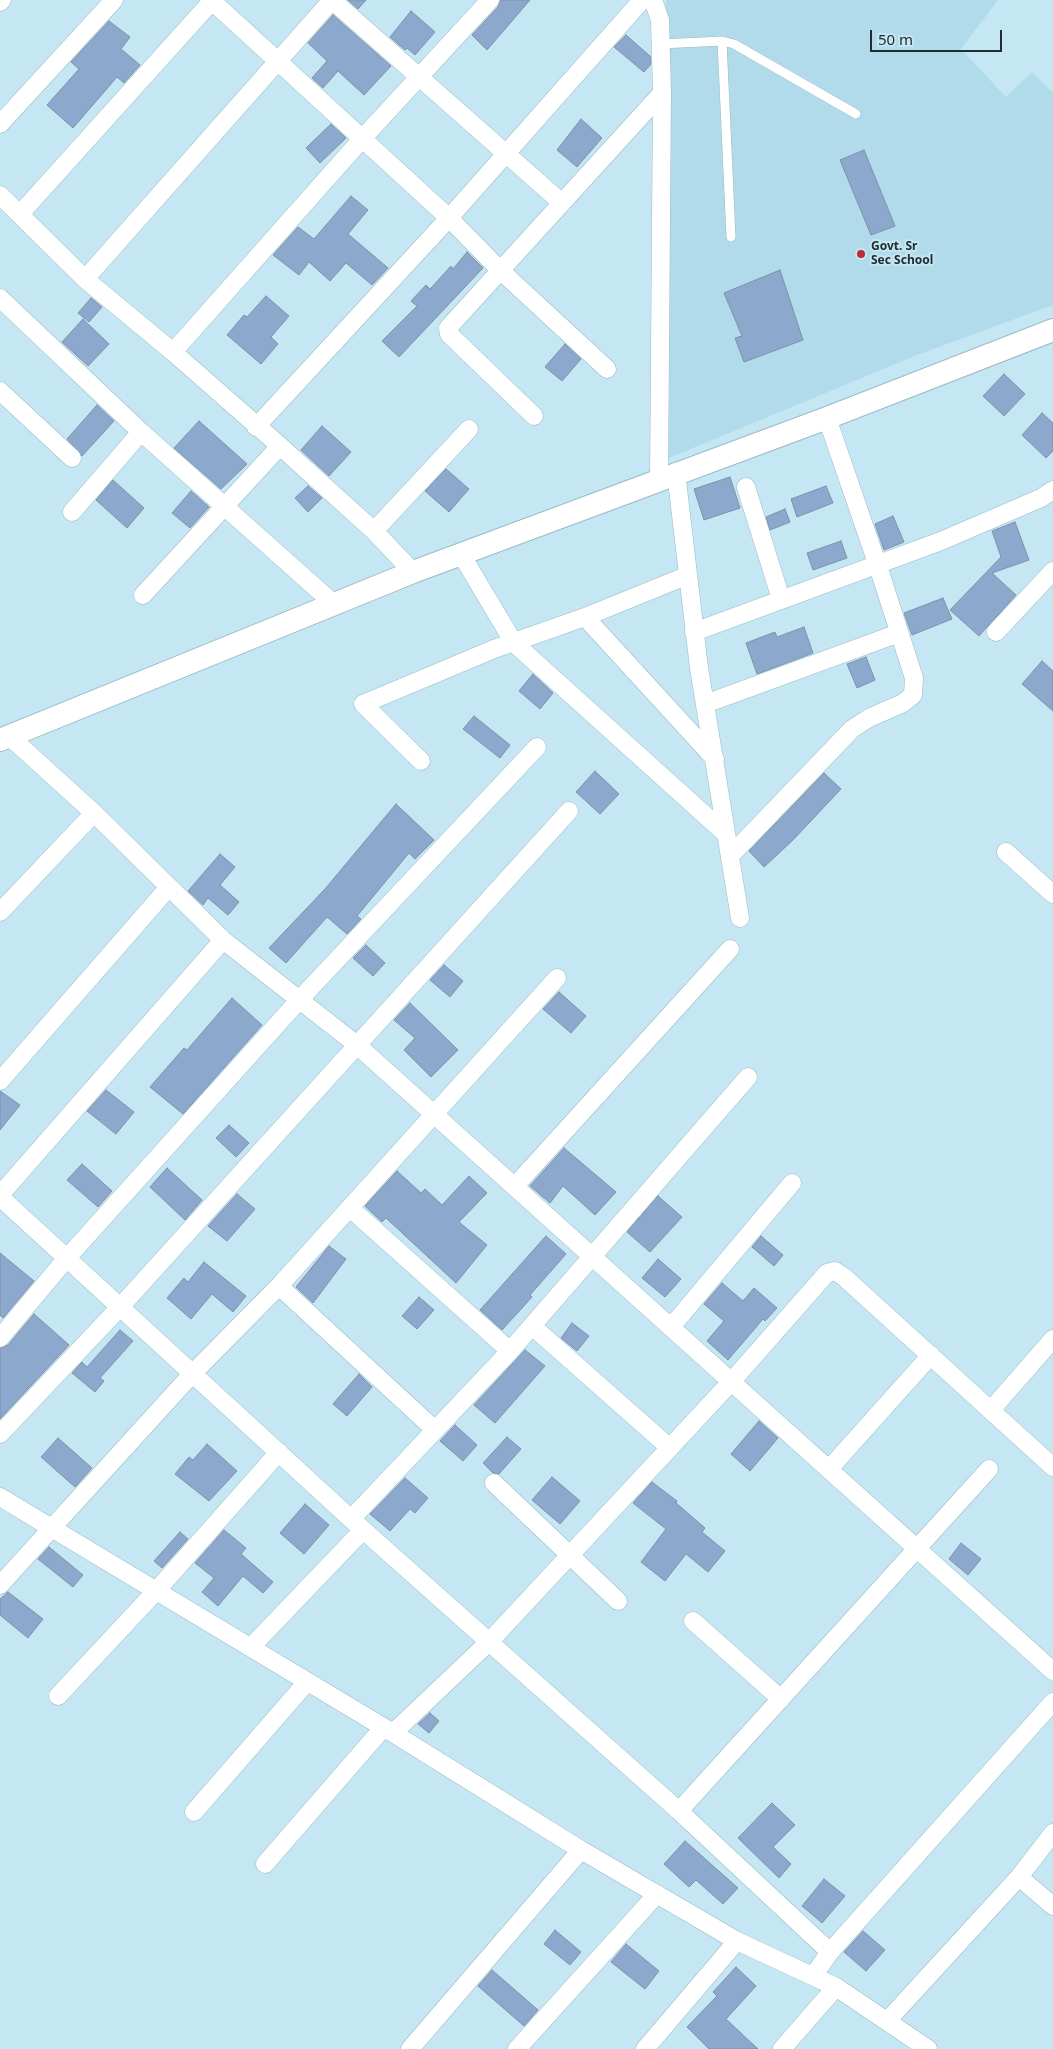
<!DOCTYPE html>
<html>
<head>
<meta charset="utf-8">
<style>
	body { margin:0 }
	#map { position:relative; width:1053px; height:2049px; overflow:hidden; background:#c5e7f4; font-family:"Noto Sans",sans-serif }
	canvas { display:block }
	.scale { position:absolute; left:870px; top:30px; width:132px; height:22px; box-sizing:border-box; border:2px solid #202d32; border-top:0; padding-left:6px; font-size:15px; line-height:18px; white-space:nowrap; color:#202d32; -webkit-text-stroke:4px #c5e7f4; paint-order:stroke }
</style>
</head>
<body>
<div id="map">
<canvas width="1053" height="2049"></canvas>
<div class="scale">50 m</div>
</div>
<script>
const context = document.querySelector('canvas').getContext('2d');
context.lineJoin = 'round';
function fill(path, color) {
  context.fillStyle = color;
  context.fill(path, 'evenodd');
}
function poly(rows) {
  const path = new Path2D();
  for (const r of rows) {
    path.moveTo(r[0], r[1]);
    for (let i = 2; i < r.length; i += 2) path.lineTo(r[i], r[i + 1]);
  }
  return path;
}
function strokePath(path, color, width, dash) {
  context.strokeStyle = color;
  context.lineWidth = width;
  context.lineCap = dash ? 'butt' : 'round';
  context.setLineDash(dash || []);
  context.stroke(path);
}
function write(font, color, halo, rows, align = 'center') {
  context.font = font + ' "Noto Sans",sans-serif';
  context.lineWidth = 4;
  context.setLineDash([]);
  context.textBaseline = 'middle';
  context.strokeStyle = halo;
  context.fillStyle = color;
  for (const [text, x, y, turn = 0] of rows) {
    context.save();
    context.translate(x, y);
    context.rotate((+turn || 0) * Math.PI / 180);
    context.textAlign = isNaN(turn) ? turn : align;
    if (halo) context.strokeText(text, 0, 0);
    context.fillText(text, 0, 0);
    context.restore();
  }
}
fill(poly([
	[666,0,998,0,961,49,1006,97,1032,72,1053,93,1053,305,917,355,669,458,670,203]
]), '#b1dbeb');
const building = poly([
	[348,0,366,0,358,9,348,0],
	[501,0,530,0,487,50,472,35,498,7,501,0],
	[411,11,435,32,415,55,407,48,405,50,390,37,411,11],
	[333,15,391,66,364,95,338,71,323,88,312,78,327,61,308,43,333,15],
	[109,21,130,37,121,49,140,65,124,83,117,77,73,128,47,105,79,69,71,62,109,21],
	[626,35,650,56,651,64,644,72,614,47,626,35],
	[581,119,602,138,577,167,557,150,581,119],
	[331,124,346,138,320,163,306,148,331,124],
	[864,150,895,226,871,235,840,160,864,150],
	[351,196,368,210,348,234,388,268,372,285,346,263,330,281,309,262,299,275,273,255,298,227,314,239,351,196],
	[467,252,483,268,399,357,382,341,417,306,411,301,426,285,430,289,451,266,453,269,467,252],
	[780,270,803,340,744,362,735,338,742,336,724,293,780,270],
	[266,296,289,316,271,337,278,344,261,364,227,335,244,315,247,317,266,296],
	[91,298,102,307,89,322,78,313,91,298],
	[83,319,109,344,88,366,62,342,83,319],
	[565,344,581,359,562,381,545,367,565,344],
	[1004,374,1025,394,1004,416,983,396,1004,374],
	[97,405,114,421,82,456,67,439,97,405],
	[1042,413,1053,423,1053,451,1046,458,1022,435,1042,413],
	[199,421,247,464,221,489,174,448,199,421],
	[322,426,351,452,329,476,301,450,322,426],
	[446,469,469,489,449,512,425,491,446,469],
	[730,477,740,508,704,520,694,489,730,477],
	[113,480,144,508,127,528,96,500,113,480],
	[308,486,322,498,308,512,295,498,308,486],
	[826,486,833,503,797,517,791,499,826,486],
	[191,491,209,507,190,528,172,513,191,491],
	[785,509,790,522,770,530,766,517,785,509],
	[893,516,904,542,884,550,875,524,893,516],
	[1015,522,1029,560,992,573,1016,595,979,636,950,610,1001,557,992,531,1015,522],
	[841,541,847,558,813,570,807,553,841,541],
	[943,598,952,619,912,635,904,613,943,598],
	[804,627,813,653,757,674,746,643,775,632,777,637,804,627],
	[866,657,875,680,857,688,847,664,866,657],
	[1042,661,1053,671,1053,711,1022,684,1042,661],
	[533,674,553,693,540,709,519,691,533,674],
	[474,716,510,745,500,758,463,729,474,716],
	[595,771,619,794,600,814,576,792,595,771],
	[824,773,841,789,793,840,764,867,749,851,824,773],
	[396,804,434,840,415,859,409,853,357,916,361,919,347,934,327,917,286,963,269,948,325,889,396,804],
	[220,854,235,867,220,885,239,902,228,915,208,898,203,905,188,891,220,854],
	[366,945,385,963,373,976,353,958,366,945],
	[444,965,463,981,450,997,430,980,444,965],
	[559,992,586,1016,571,1033,543,1009,559,992],
	[232,998,262,1025,183,1114,150,1087,184,1048,187,1050,232,998],
	[410,1003,458,1050,431,1077,404,1050,415,1038,394,1020,410,1003],
	[106,1090,134,1112,116,1134,87,1111,106,1090],
	[0,1091,20,1105,0,1130,0,1091],
	[229,1125,249,1143,236,1157,216,1138,229,1125],
	[564,1148,616,1192,595,1215,563,1186,550,1203,530,1186,564,1148],
	[82,1164,112,1191,98,1207,67,1180,82,1164],
	[167,1168,202,1200,185,1220,150,1187,167,1168],
	[397,1171,421,1193,425,1189,442,1205,469,1176,487,1193,459,1222,487,1245,456,1283,386,1218,382,1222,365,1206,397,1171],
	[237,1194,255,1209,227,1241,208,1226,237,1194],
	[658,1196,682,1217,650,1252,627,1232,658,1196],
	[546,1236,566,1254,530,1295,532,1297,502,1330,480,1310,546,1236],
	[761,1236,783,1255,774,1266,752,1247,761,1236],
	[329,1246,346,1259,313,1303,296,1287,329,1246],
	[0,1253,34,1281,3,1318,0,1315,0,1253],
	[658,1259,681,1279,665,1297,642,1278,658,1259],
	[204,1262,246,1296,233,1312,212,1294,191,1319,167,1298,184,1278,188,1282,204,1262],
	[722,1283,743,1301,754,1288,777,1308,765,1321,763,1319,728,1360,707,1341,724,1321,704,1304,722,1283],
	[419,1297,434,1310,417,1329,402,1316,419,1297],
	[34,1314,69,1345,0,1419,0,1348,8,1345,34,1314],
	[572,1323,589,1336,577,1351,561,1338,572,1323],
	[120,1330,133,1341,100,1378,104,1381,95,1392,72,1373,82,1362,87,1367,120,1330],
	[525,1350,545,1366,495,1423,474,1405,525,1350],
	[359,1374,372,1387,347,1416,333,1404,359,1374],
	[759,1421,778,1438,750,1471,731,1454,759,1421],
	[455,1425,477,1445,463,1461,440,1441,455,1425],
	[507,1437,521,1449,499,1474,493,1473,483,1463,507,1437],
	[58,1438,92,1468,75,1487,41,1457,58,1438],
	[207,1444,237,1471,209,1501,175,1474,189,1457,193,1460,207,1444],
	[552,1477,580,1501,560,1524,532,1500,552,1477],
	[405,1478,428,1498,415,1513,410,1509,390,1531,370,1514,405,1478],
	[652,1482,677,1501,676,1503,705,1528,702,1532,725,1551,708,1572,686,1554,665,1581,641,1562,666,1529,633,1503,652,1482],
	[305,1504,329,1525,304,1554,280,1533,305,1504],
	[224,1530,246,1548,241,1554,273,1582,263,1593,243,1576,218,1606,202,1592,214,1578,195,1563,224,1530],
	[180,1532,188,1539,162,1568,154,1561,180,1532],
	[961,1543,981,1559,968,1575,949,1559,961,1543],
	[49,1547,83,1575,73,1587,38,1559,49,1547],
	[8,1592,43,1619,28,1638,0,1615,0,1599,8,1592],
	[430,1713,439,1721,429,1733,418,1724,430,1713],
	[772,1803,795,1825,773,1847,791,1864,779,1878,738,1838,772,1803],
	[685,1841,738,1888,723,1904,696,1880,689,1887,664,1864,685,1841],
	[824,1879,845,1896,822,1923,802,1906,824,1879],
	[555,1930,581,1952,570,1965,544,1944,555,1930],
	[863,1931,885,1950,866,1971,844,1952,863,1931],
	[626,1944,659,1971,645,1989,611,1962,626,1944],
	[736,1967,756,1986,726,2019,758,2049,709,2049,687,2027,717,1996,713,1992,736,1967],
	[492,1970,538,2010,524,2026,478,1986,492,1970]
]);
fill(building, '#8ca8cc');
strokePath(building, '#7f91a8', 1);
const service = poly([
	[722,41,731,237],
	[661,44,722,41,734,44,856,114]
]);
const minor = poly([
	[211,0,449,218,501,271,607,369],
	[332,0,562,203],
	[653,0,660,20,662,93,659,479],
	[0,2,2,0],
	[0,124,114,0],
	[0,195,85,279,173,352,280,446,374,531,413,572],
	[20,214,212,1],
	[85,279,332,0],
	[0,298,141,432],
	[173,352,361,140,490,0],
	[0,391,72,458],
	[534,416,449,334,448,328,662,93],
	[256,427,449,218,642,0],
	[676,472,699,668,740,918],
	[746,487,781,599],
	[72,512,141,432,334,604],
	[374,531,469,429],
	[461,554,514,643,726,834],
	[143,595,280,446],
	[585,617,715,759],
	[694,632,941,541,1041,498,1053,490],
	[996,632,1053,571],
	[705,704,899,633],
	[9,736,94,813,223,940,357,1045,1053,1671],
	[421,761,363,704,494,649,585,617,686,576],
	[1006,852,1053,894],
	[730,856,852,729,869,718,903,703,913,695,914,678,877,563,827,418],
	[0,912,94,813],
	[0,1081,169,887],
	[515,1186,730,949],
	[0,1195,223,940],
	[0,1197,351,1519,679,1811,830,1952,813,1976],
	[350,1208,510,1351],
	[279,1286,434,1429],
	[532,1326,670,1448],
	[671,1327,792,1183],
	[0,1338,66,1259,300,999,537,747],
	[991,1410,1053,1339],
	[0,1434,121,1306,569,811],
	[829,1469,931,1355],
	[494,1483,618,1601],
	[0,1497,393,1733,581,1850,737,1941,836,1987,928,2049],
	[351,1519,510,1351,748,1077],
	[0,1585,192,1374,279,1286,557,978],
	[693,1621,781,1699],
	[251,1647,363,1530],
	[58,1696,157,1590,279,1452],
	[393,1733,490,1641,731,1382,827,1273,835,1271,844,1277,1053,1467],
	[679,1811,989,1469],
	[194,1812,307,1682],
	[265,1864,383,1728],
	[1019,1877,1053,1906],
	[830,1952,1053,1702],
	[888,2020,1019,1877,1053,1833],
	[410,2049,581,1850],
	[517,2049,657,1894],
	[645,2049,737,1941],
	[782,2049,836,1987]
]);
const tertiary = poly([
	[0,740,413,572,827,418,1053,330]
]);
strokePath(service, '#99bac6', 10);
strokePath(minor, '#99bac6', 19);
strokePath(tertiary, '#99bac6', 24);
strokePath(service, '#fff', 9);
strokePath(minor, '#fff', 18);
strokePath(tertiary, '#fff', 22);
for (const [x, y, r, color] of [
	[861,254,5,"#bc2b3a"]
]) {
  const dot = new Path2D();
  dot.arc(x, y, r, 0, 2 * Math.PI);
  context.fillStyle = color;
  context.fill(dot);
  strokePath(dot, '#c5e7f4', 2);
}
write('bold 12px', '#202d32', '#c5e7f4', [
	["Govt. Sr",871,247],
	["Sec School",871,261]
], 'left');
</script>
</body>
</html>
